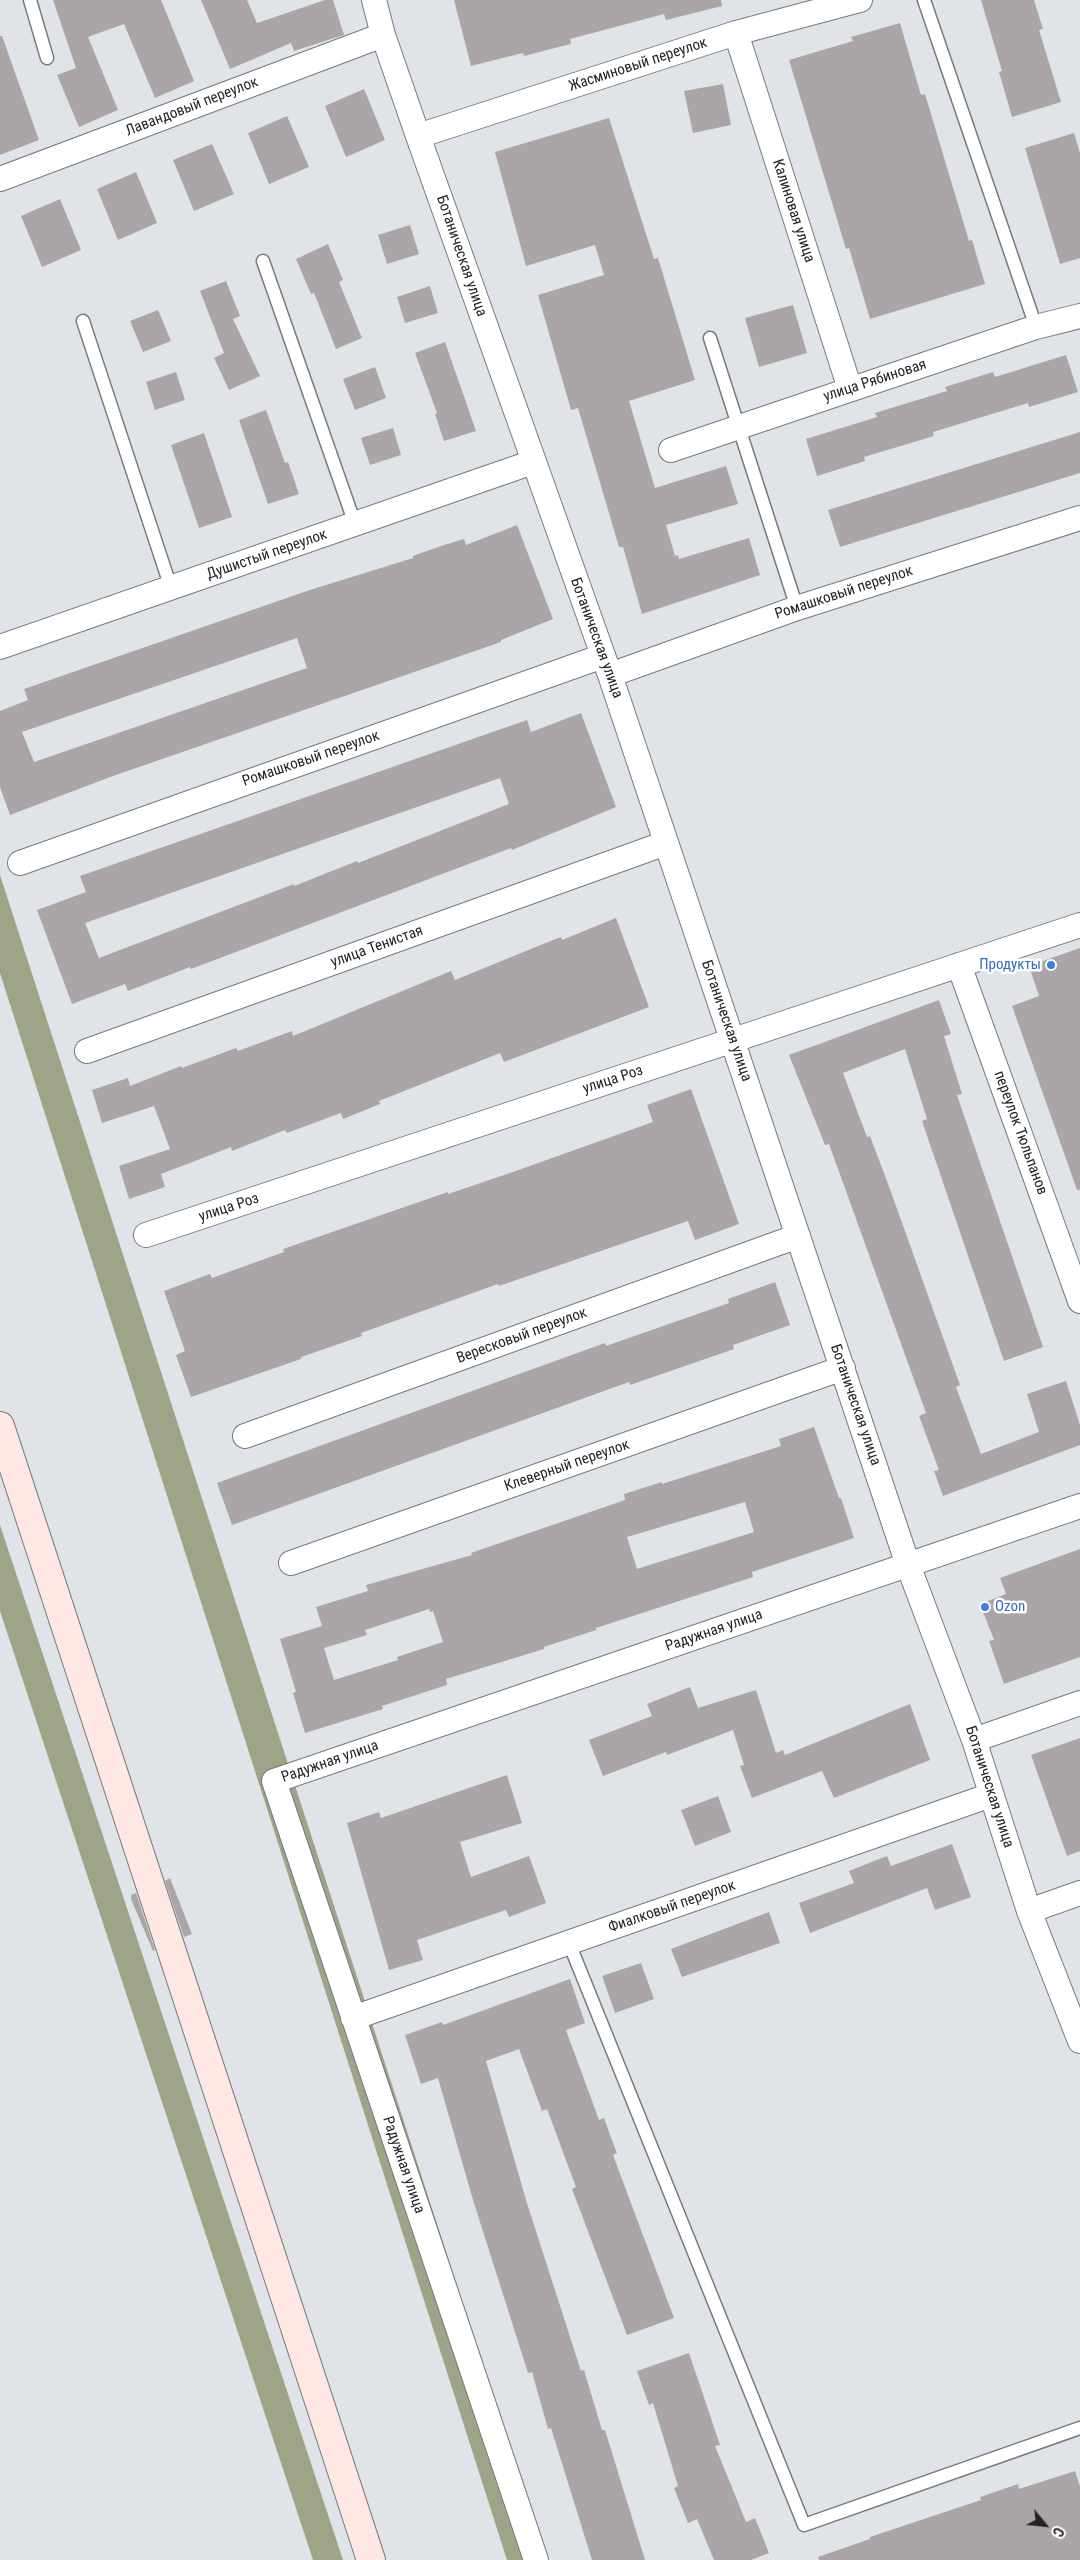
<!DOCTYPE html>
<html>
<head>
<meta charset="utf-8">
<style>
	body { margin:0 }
	#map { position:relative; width:1080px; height:2560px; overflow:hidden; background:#e0e4e8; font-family:"Roboto Condensed",sans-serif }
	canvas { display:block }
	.north { position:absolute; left:1020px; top:2500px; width:50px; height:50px; -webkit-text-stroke:4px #fff; paint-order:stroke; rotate:118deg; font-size:14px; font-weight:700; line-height:20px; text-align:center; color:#222425 }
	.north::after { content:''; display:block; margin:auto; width:18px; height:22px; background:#222425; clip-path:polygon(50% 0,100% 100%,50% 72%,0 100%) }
</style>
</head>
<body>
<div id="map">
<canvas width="1080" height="2560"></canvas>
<div class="north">С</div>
</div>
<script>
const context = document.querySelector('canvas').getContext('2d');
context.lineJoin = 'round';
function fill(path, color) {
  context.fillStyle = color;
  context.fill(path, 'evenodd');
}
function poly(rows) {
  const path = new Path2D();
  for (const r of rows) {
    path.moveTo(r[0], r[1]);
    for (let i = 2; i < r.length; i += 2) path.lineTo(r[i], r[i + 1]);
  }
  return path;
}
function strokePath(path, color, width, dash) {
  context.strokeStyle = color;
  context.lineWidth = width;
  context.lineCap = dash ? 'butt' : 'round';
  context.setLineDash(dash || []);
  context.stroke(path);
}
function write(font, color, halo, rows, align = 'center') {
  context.font = font + ' "Roboto Condensed",sans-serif';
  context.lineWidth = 5;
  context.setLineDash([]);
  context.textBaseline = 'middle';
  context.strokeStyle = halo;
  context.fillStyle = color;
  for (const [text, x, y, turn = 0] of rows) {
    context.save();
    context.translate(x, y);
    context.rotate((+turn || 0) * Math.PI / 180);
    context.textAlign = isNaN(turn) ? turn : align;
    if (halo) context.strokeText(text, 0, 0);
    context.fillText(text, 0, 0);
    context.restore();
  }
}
fill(poly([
	[0,875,546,2560,507,2560,0,973],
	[0,1525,343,2560,313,2560,0,1611]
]), '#9ea488');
fill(poly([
	[53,0,161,0,194,81,155,98,124,24,88,37,118,110,79,127,57,75,76,68],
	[201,0,247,0,257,23,325,0,333,0,344,35,294,51,291,43,230,69],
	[454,0,721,0,722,6,666,20,664,14,570,39,571,44,547,50,524,56,523,53,471,66],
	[981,0,1034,0,1043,29,1039,30,1061,102,1012,117,999,72,1002,71],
	[900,23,921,95,925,94,969,241,972,240,985,284,870,319,849,248,846,249,789,60,853,41,851,37],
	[0,36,2,36,39,140,0,155],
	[723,84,731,125,693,133,684,91],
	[364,89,385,140,346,157,325,106],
	[287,116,309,167,269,184,248,133],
	[609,118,654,259,658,258,695,380,629,401,655,488,726,466,738,504,666,525,675,556,678,555,679,559,749,538,760,575,642,614,623,547,619,547,578,408,571,410,538,295,604,275,595,245,526,266,495,152],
	[1074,133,1080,153,1080,258,1060,264,1025,148],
	[212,144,234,194,194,211,173,160],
	[136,172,157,223,118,240,97,189],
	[60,199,81,250,42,267,21,216],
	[410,225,419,254,387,264,378,235],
	[328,244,343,280,339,282,362,338,336,349,314,293,311,294,296,259],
	[226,281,240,316,233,319,260,376,229,390,214,358,224,353,200,291],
	[430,286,438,313,405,323,397,297],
	[793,305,807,353,759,367,745,318],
	[158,310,171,341,143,352,130,321],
	[445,342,476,431,444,441,435,414,437,413,415,353],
	[1066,355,1078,392,1029,407,1028,403,933,432,934,436,864,457,865,461,817,476,806,439,877,417,875,413,947,391,945,387,993,372,995,377],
	[375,367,386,398,355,410,343,379],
	[176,372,185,400,155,410,146,382],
	[266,410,285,463,288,462,299,494,268,504,239,420],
	[393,428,401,455,370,465,361,438],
	[1080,432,1080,473,840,547,828,510],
	[204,433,232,517,199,528,171,445],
	[517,525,553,619,501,640,501,642,113,776,10,815,0,787,0,711,28,700,24,689,310,590,413,558,413,556,438,547,464,539,466,545],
	[297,638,307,668,34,762,22,732],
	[581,713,616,807,512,850,511,848,191,969,190,967,128,991,125,984,72,1004,37,910,86,892,80,876,527,720,531,732],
	[500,778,509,804,358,863,357,861,294,886,294,884,99,958,85,923],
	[616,918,649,1007,504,1062,500,1053,379,1101,380,1104,343,1119,341,1113,287,1133,285,1130,232,1151,231,1147,195,1161,161,1174,165,1187,129,1199,119,1166,170,1149,154,1106,102,1123,92,1090,128,1078,130,1086,181,1066,182,1068,236,1048,238,1051,292,1031,293,1036,451,971,455,980,543,944,561,937,562,940],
	[1080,948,1080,1190,1077,1190,1012,1006,1039,996,1029,966],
	[939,1000,951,1034,944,1036,962,1094,957,1095,1043,1347,1004,1361,922,1121,927,1119,905,1049,843,1073,867,1137,870,1136,891,1192,960,1385,956,1387,981,1454,1039,1432,1027,1394,1066,1381,1080,1425,1080,1445,943,1496,934,1471,939,1470,919,1416,926,1413,829,1144,825,1145,789,1055],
	[691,1089,739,1224,695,1240,688,1221,499,1286,498,1284,361,1333,362,1336,301,1357,301,1359,191,1397,176,1355,185,1351,164,1291,210,1274,212,1278,284,1252,283,1249,448,1192,448,1194,513,1172,653,1122,647,1105],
	[775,1282,790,1325,733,1345,734,1349,630,1385,629,1382,232,1525,217,1483,605,1343,606,1346,729,1303,728,1299],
	[814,1427,839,1498,841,1498,854,1538,752,1572,753,1577,596,1628,596,1630,544,1647,544,1649,446,1679,447,1685,382,1706,383,1709,305,1733,293,1693,296,1692,280,1639,322,1626,316,1607,368,1591,366,1585,472,1555,471,1553,625,1500,624,1494,662,1482,662,1484,781,1446,779,1439],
	[745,1502,754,1532,637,1569,627,1537],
	[429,1609,430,1612,433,1611,443,1642,397,1657,398,1660,334,1680,324,1648,367,1635,365,1630],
	[1080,1549,1080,1657,1004,1684,989,1641,994,1640,980,1604,1006,1594,1000,1578],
	[690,1687,698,1708,756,1690,776,1753,783,1750,785,1755,910,1704,930,1760,834,1798,822,1771,752,1798,740,1766,744,1765,733,1730,667,1755,666,1752,603,1776,589,1740,652,1716,647,1704],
	[1080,1738,1080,1851,1067,1856,1031,1755],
	[507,1775,522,1823,460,1842,471,1877,529,1856,546,1903,509,1917,506,1910,417,1940,423,1960,389,1970,347,1823,379,1812,381,1818],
	[718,1796,731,1832,695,1846,681,1810],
	[952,1844,971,1897,935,1910,927,1888,810,1933,799,1903,854,1883,849,1871,887,1856,891,1866],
	[170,1878,192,1934,184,1937,165,1881],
	[136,1893,155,1950,153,1951,131,1899,131,1895],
	[769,1912,780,1943,682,1977,671,1949],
	[641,1963,654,1999,615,2013,602,1976],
	[570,1979,585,2023,566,2030,599,2120,604,2118,613,2143,617,2153,613,2155,674,2318,627,2335,572,2189,576,2187,547,2109,542,2111,519,2049,486,2061,526,2200,581,2371,584,2370,602,2430,605,2430,645,2560,592,2560,551,2428,548,2429,532,2372,528,2373,473,2200,438,2078,421,2084,405,2035,442,2022,443,2025],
	[689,2353,720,2445,715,2446,731,2485,746,2522,755,2518,769,2553,751,2560,714,2560,697,2519,688,2523,674,2488,678,2486,653,2403,649,2405,637,2371],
	[1075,2471,1080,2486,1080,2560,819,2560,818,2557,870,2539,870,2537,981,2500,980,2497,1018,2484,1019,2489]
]), '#aba5a7');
const lane = poly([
	[30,0,47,58],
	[924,0,1036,327],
	[263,261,355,524],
	[83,321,171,588],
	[710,338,797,608],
	[569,1943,804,2525,1080,2428]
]);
const street = poly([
	[374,0,383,35,418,136,610,675,908,1565,974,1740,1029,1911,1080,2041],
	[736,33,850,389],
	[418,136,736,33,860,0],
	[0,179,383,35],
	[671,450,1036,327,1080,316],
	[0,647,533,462],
	[610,675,797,608,1080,518],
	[20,863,603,656],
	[959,965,1080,1301],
	[87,1051,666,843],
	[146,1235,1080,925],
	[245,1436,798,1236],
	[291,1563,843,1368],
	[974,1740,1080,1703],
	[1029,1911,1080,1893],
	[353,2018,991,1795],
	[536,2560,274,1781,1080,1506]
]);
const secondary = poly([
	[0,1426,371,2560]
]);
strokePath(lane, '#767a7d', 15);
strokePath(street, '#767a7d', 26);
strokePath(secondary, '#767a7d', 30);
strokePath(lane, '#fff', 12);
strokePath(street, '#fff', 24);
strokePath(secondary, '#ffe8e4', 28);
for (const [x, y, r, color] of [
	[1051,965,5,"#3f7fe0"],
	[985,1607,5,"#3f7fe0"]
]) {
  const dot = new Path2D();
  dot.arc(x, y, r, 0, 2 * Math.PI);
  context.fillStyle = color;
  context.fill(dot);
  strokePath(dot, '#fff', 2);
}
write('15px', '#222425', '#fff', [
	["Жасминовый переулок",638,65,-18],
	["Лавандовый переулок",192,107,-21],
	["Калиновая улица",793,211,72],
	["Ботаническая улица",461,256,71],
	["улица Рябиновая",875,381,-18],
	["Душистый переулок",267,555,-19],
	["Ромашковый переулок",844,593,-18],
	["Ботаническая улица",596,638,70],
	["Ромашковый переулок",311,759,-19],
	["улица Тенистая",377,947,-20],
	["Ботаническая улица",726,1021,71],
	["улица Роз",613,1080,-18],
	["переулок Тюльпанов",1020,1133,70],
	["улица Роз",229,1208,-18],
	["Вересковый переулок",522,1336,-20],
	["Ботаническая улица",855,1405,71],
	["Клеверный переулок",567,1466,-19],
	["Радужная улица",714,1631,-19],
	["Радужная улица",330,1762,-19],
	["Ботаническая улица",989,1787,72],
	["Фиалковый переулок",672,1907,-19],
	["Радужная улица",403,2165,71]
]);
write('15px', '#366cbe', '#fff', [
	["Продукты",1041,965],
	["Ozon",995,1607,"left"]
], 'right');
</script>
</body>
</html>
